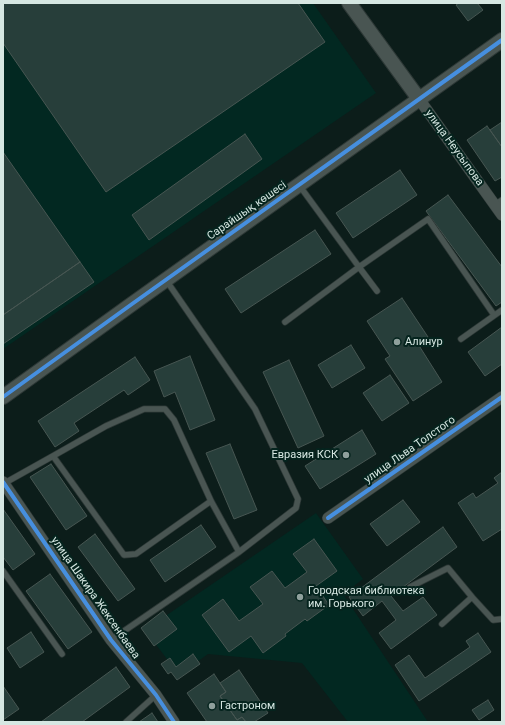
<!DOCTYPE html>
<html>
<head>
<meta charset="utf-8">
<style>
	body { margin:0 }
	#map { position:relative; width:505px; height:725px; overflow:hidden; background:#0c1d1a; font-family:Roboto,sans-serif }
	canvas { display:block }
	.frame { position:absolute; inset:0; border:4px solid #d6e7e2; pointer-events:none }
</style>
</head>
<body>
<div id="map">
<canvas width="505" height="725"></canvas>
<div class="frame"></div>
</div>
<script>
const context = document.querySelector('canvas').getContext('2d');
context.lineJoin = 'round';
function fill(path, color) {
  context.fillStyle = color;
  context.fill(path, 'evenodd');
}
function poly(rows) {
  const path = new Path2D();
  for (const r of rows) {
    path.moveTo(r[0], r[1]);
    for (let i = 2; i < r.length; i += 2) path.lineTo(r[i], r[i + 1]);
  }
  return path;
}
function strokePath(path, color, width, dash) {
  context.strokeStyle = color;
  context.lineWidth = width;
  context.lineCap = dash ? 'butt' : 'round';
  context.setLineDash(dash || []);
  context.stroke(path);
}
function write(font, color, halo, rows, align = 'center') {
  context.font = font + ' Roboto,sans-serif';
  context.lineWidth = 4;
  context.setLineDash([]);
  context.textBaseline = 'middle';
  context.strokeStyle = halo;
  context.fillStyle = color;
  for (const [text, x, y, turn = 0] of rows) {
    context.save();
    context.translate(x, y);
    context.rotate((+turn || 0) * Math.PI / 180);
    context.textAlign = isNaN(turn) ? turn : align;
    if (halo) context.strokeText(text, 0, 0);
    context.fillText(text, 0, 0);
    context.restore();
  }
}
fill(poly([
	[3,3,313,3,376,93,3,349],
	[316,513,363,579,343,594,428,722,348,722,302,663,208,654,179,675,145,630]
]), '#022821');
const building = poly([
	[3,3,298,3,325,42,106,192,3,43,3,3],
	[459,3,477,3,483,10,468,21,456,5,459,3],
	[502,122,502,147,490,130,502,122],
	[487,126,502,147,502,177,495,181,467,140,487,126],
	[245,134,262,159,149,240,132,215,245,134],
	[3,152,80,262,3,315,3,152],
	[400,170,417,195,353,238,336,213,400,170],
	[448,195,502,267,502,302,496,306,426,211,448,195],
	[315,230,331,254,241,313,225,289,315,230],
	[80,262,94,282,3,344,3,315,80,262],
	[402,298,428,337,418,344,442,382,413,401,385,359,390,356,367,321,402,298],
	[502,327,502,364,485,376,468,352,502,327],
	[351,345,365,368,332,388,318,365,351,345],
	[190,356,215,420,190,430,175,392,164,397,154,371,190,356],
	[135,357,150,380,128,395,124,390,74,423,79,431,55,447,38,421,135,357],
	[289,360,324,436,298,448,263,372,289,360],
	[390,375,409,403,382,421,363,393,390,375],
	[362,430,376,454,320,489,305,466,362,430],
	[230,444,257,510,234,519,206,453,230,444],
	[51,464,87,516,66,530,30,477,51,464],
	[502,472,502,529,483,541,458,503,473,493,476,498,498,483,494,478,502,472],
	[403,500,420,522,387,546,370,524,403,500],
	[3,509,35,554,13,570,3,557,3,509],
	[201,525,216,547,165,582,150,560,201,525],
	[443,527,457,547,391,596,403,611,423,597,437,615,391,649,379,633,396,620,382,601,363,616,349,597,443,527],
	[95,534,135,589,118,601,78,547,95,534],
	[314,539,337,571,316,586,329,605,307,621,305,619,285,634,286,636,263,653,251,636,229,652,202,615,223,599,239,621,263,604,250,587,272,571,285,588,307,572,293,554,314,539],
	[50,574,92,632,68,649,26,591,50,574],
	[163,611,177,629,154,646,141,628,163,611],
	[31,632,44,652,20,668,7,648,31,632],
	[478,633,491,652,419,701,395,665,409,655,425,678,470,647,466,641,478,633],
	[193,654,200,664,177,680,171,672,168,674,161,664,170,658,176,667,193,654],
	[116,667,130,687,82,722,41,722,116,667],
	[239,670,268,713,254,722,246,722,242,717,237,720,220,696,226,692,220,683,239,670],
	[214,674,226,692,220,696,237,720,242,717,246,722,207,722,187,693,214,674],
	[3,686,19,709,3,720,3,686],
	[488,700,494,710,479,720,472,710,488,700],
	[152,713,158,722,139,722,152,713]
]);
fill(building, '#273e3a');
strokePath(building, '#475652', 1);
const service = poly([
	[495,205,502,200],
	[377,291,359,267,428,219,494,315],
	[285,322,359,267,299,185],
	[461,339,502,310],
	[53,456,106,426,144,409,165,409,174,420,211,501],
	[3,484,53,456,124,555,136,554,211,501,239,552],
	[3,571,62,654],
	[410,587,448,568,472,597],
	[442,624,472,597,493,620,502,619],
	[111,640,239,552,296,508,298,499,255,409,166,280],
	[126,722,156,695]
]);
const minor = poly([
	[419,99,502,215],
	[3,482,111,640,156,695,174,722],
	[328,518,502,397]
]);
const tertiary = poly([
	[349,3,419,99],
	[3,397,132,304,502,40]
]);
strokePath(service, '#2d3836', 7);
strokePath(minor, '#2d3836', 12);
strokePath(tertiary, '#2d3836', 16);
strokePath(service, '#495552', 5.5);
strokePath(minor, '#495552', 11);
strokePath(tertiary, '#495552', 14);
strokePath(poly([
	[3,397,132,304,502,40],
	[3,482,111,640,156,695,174,722],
	[328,518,502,397]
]), '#468fdf', 4);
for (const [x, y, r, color] of [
	[397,342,4,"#8fa09c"],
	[346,455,4,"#8fa09c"],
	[300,597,4,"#8fa09c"],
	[212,706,4,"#8fa09c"]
]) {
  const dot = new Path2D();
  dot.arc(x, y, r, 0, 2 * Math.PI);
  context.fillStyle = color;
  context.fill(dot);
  strokePath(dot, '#05241e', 1.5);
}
write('11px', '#d6e7e2', '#05241e', [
	["улица Неусыпова",454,148,54],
	["Сарайшық көшесі",247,211,-35],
	["улица Льва Толстого",410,450,-35],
	["улица Шакира Жексенбаева",95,598,55]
]);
write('11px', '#d6e7e2', '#05241e', [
	["Алинур",405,342],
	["Евразия КСК",338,455,"right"],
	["Городская библиотека",308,591],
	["им. Горького",308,604],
	["Гастроном",220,706]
], 'left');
</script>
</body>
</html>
